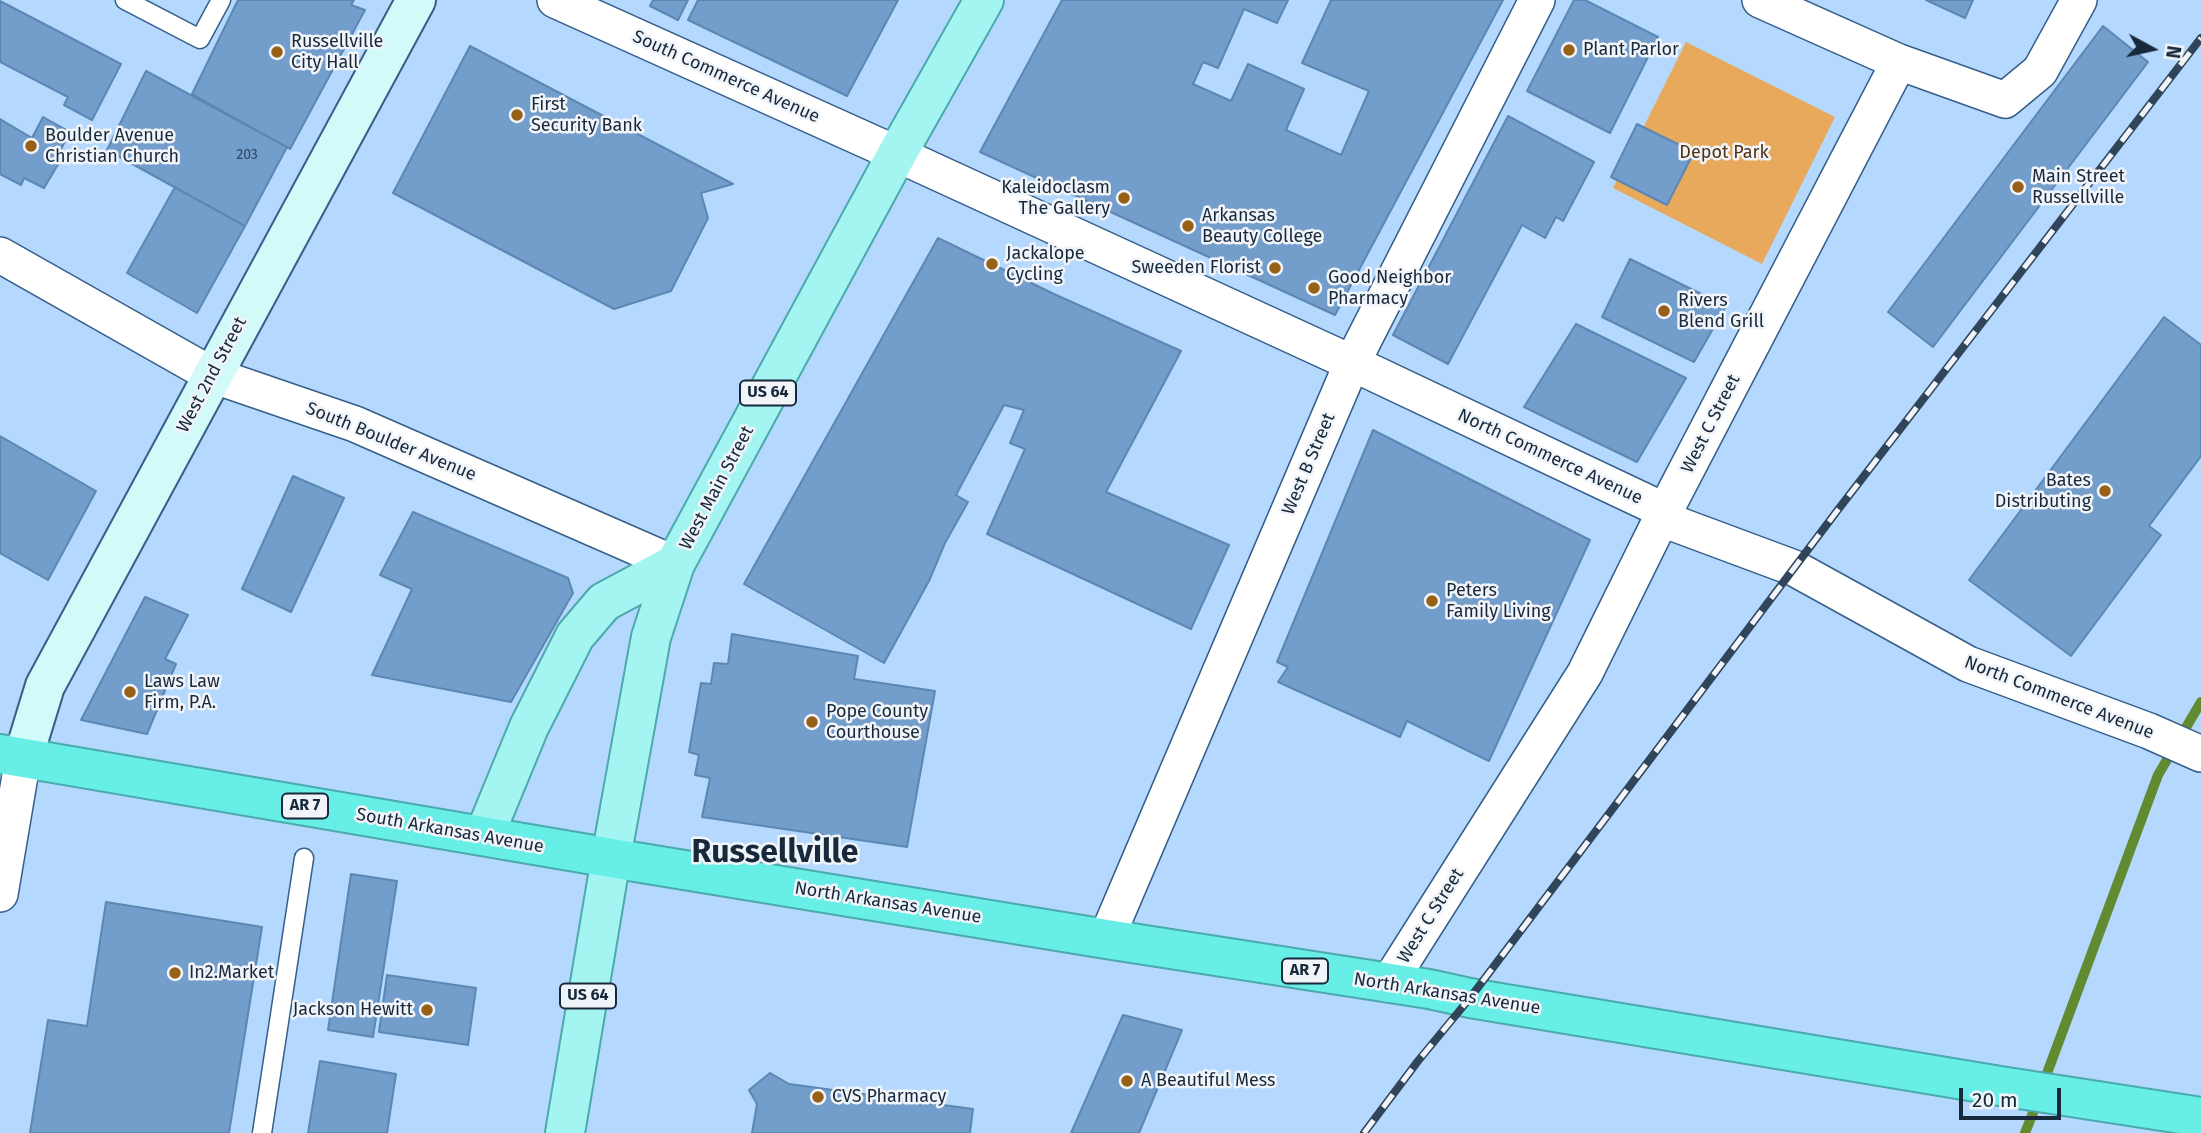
<!DOCTYPE html>
<html>
<head>
<meta charset="utf-8">
<style>
	body { margin:0 }
	#map { position:relative; width:2201px; height:1133px; overflow:hidden; background:#b4d8fe; font-family:"Fira Sans",sans-serif }
	canvas { display:block }
	.north { position:absolute; left:2117px; top:14px; width:70px; height:70px; -webkit-text-stroke:5px #f1f5fa; paint-order:stroke; rotate:98deg; font-size:19px; font-weight:700; line-height:28px; text-align:center; color:#17293b }
	.north::after { content:''; display:block; margin:auto; width:24px; height:32px; background:#17293b; clip-path:polygon(50% 0,100% 100%,50% 72%,0 100%) }
	.scale { position:absolute; left:1959px; top:1088px; width:102px; height:32px; box-sizing:border-box; border:4px solid #17293b; border-top:0; padding-left:9px; font-size:21px; line-height:24px; white-space:nowrap; color:#17293b; -webkit-text-stroke:5px #f1f5fa; paint-order:stroke }
</style>
</head>
<body>
<div id="map">
<canvas width="2201" height="1133"></canvas>
<div class="north">N</div>
<div class="scale">20 m</div>
</div>
<script>
const context = document.querySelector('canvas').getContext('2d');
context.lineJoin = 'round';
function fill(path, color) {
  context.fillStyle = color;
  context.fill(path, 'evenodd');
}
function poly(rows) {
  const path = new Path2D();
  for (const r of rows) {
    path.moveTo(r[0], r[1]);
    for (let i = 2; i < r.length; i += 2) path.lineTo(r[i], r[i + 1]);
  }
  return path;
}
function strokePath(path, color, width, dash) {
  context.strokeStyle = color;
  context.lineWidth = width;
  context.lineCap = dash ? 'butt' : 'round';
  context.setLineDash(dash || []);
  context.stroke(path);
}
function write(font, color, halo, rows, align = 'center') {
  context.font = font + ' "Fira Sans",sans-serif';
  context.lineWidth = 5;
  context.setLineDash([]);
  context.textBaseline = 'middle';
  context.strokeStyle = halo;
  context.fillStyle = color;
  for (const [text, x, y, turn = 0] of rows) {
    context.save();
    context.translate(x, y);
    context.rotate((+turn || 0) * Math.PI / 180);
    context.textAlign = isNaN(turn) ? turn : align;
    if (halo) context.strokeText(text, 0, 0);
    context.fillText(text, 0, 0);
    context.restore();
  }
}
fill(poly([
	[1686,42,1835,117,1762,264,1613,188]
]), '#e9a95c');
strokePath(poly([
	[2043,1084,2158,775,2201,702],
	[2025,1133,2038,1100]
]), '#628a30', 10);
const building = poly([
	[238,0,354,0,351,5,365,10,290,149,192,94,238,0],
	[653,0,688,0,678,20,650,6,653,0],
	[698,0,898,0,847,96,688,20,698,0],
	[1062,0,1288,0,1277,23,1244,9,1218,68,1203,62,1193,84,1231,101,1248,64,1304,89,1286,130,1341,155,1369,91,1302,63,1331,0,1503,0,1335,315,980,152,1062,0],
	[1574,0,1585,0,1658,37,1610,133,1527,91,1574,0],
	[1926,0,1973,0,1965,18,1926,0],
	[0,1,121,64,92,120,64,105,68,97,0,62,0,1],
	[2103,26,2148,62,1933,347,1888,312,2103,26],
	[470,46,733,184,701,193,708,218,671,291,614,309,393,193,470,46],
	[146,71,287,147,245,226,107,150,146,71],
	[1508,116,1594,162,1563,221,1556,217,1545,238,1522,225,1448,364,1393,335,1508,116],
	[43,117,70,132,59,153,63,156,44,188,24,178,21,185,0,174,0,119,32,138,43,117],
	[1637,124,1694,152,1667,205,1611,177,1637,124],
	[175,187,245,226,197,313,127,273,175,187],
	[938,238,1054,294,1181,351,1106,492,1229,545,1191,629,987,534,1025,449,1010,443,1024,410,1004,405,956,495,968,502,945,543,929,581,884,663,744,584,938,238],
	[1630,259,1726,306,1694,362,1602,317,1630,259],
	[2164,317,2201,345,2201,456,2149,526,2161,535,2071,656,1969,580,2164,317],
	[1576,324,1686,378,1637,462,1524,407,1576,324],
	[1373,430,1590,540,1489,761,1407,721,1400,737,1278,682,1288,667,1277,662,1373,430],
	[0,436,96,491,48,580,0,553,0,436],
	[293,476,344,498,291,612,242,589,293,476],
	[413,512,568,578,573,593,511,702,372,675,412,589,380,575,413,512],
	[145,597,188,615,165,659,176,664,147,734,81,720,145,597],
	[732,634,858,656,854,679,935,691,907,847,702,817,710,778,695,775,699,755,689,752,701,683,711,684,714,663,728,664,732,634],
	[351,874,397,881,373,1037,328,1030,351,874],
	[106,902,262,927,229,1133,30,1133,48,1020,87,1026,106,902],
	[387,975,476,988,468,1045,379,1032,387,975],
	[1123,1015,1182,1030,1139,1133,1071,1133,1123,1015],
	[320,1061,396,1074,387,1133,308,1133,320,1061],
	[770,1073,789,1084,973,1109,970,1133,752,1133,757,1104,749,1090,770,1073]
]);
fill(building, '#739ecb');
strokePath(building, '#5c87b3', 2);
const lane = poly([
	[125,0,200,39,221,0],
	[262,1133,304,858]
]);
const street = poly([
	[555,0,897,154,1352,363,1665,511,1673,523,1794,568,1968,664,2149,731,2201,754],
	[1760,0,1899,62,2005,100,2040,71,2079,0],
	[0,255,212,375,355,424,675,564],
	[0,894,23,758],
	[1106,939,1352,363,1537,0],
	[1388,984,1585,673,1665,511,1899,62]
]);
const secondary = poly([
	[23,758,45,686,416,0]
]);
const primary = poly([
	[484,836,529,727,575,636,604,602,675,564],
	[565,1133,611,858,651,637,675,564,897,154,984,0]
]);
const highway = poly([
	[0,754,611,858,1106,939,1429,989,1470,998,2000,1086,2201,1117]
]);
strokePath(lane, '#355f88', 21);
strokePath(street, '#355f88', 38);
strokePath(secondary, '#355f88', 42);
strokePath(primary, '#4baaab', 42);
strokePath(highway, '#4baaab', 42);
strokePath(lane, '#fff', 18);
strokePath(street, '#fff', 35);
strokePath(secondary, '#d1faf8', 38);
strokePath(primary, '#a4f5f1', 38);
strokePath(highway, '#67efe7', 38);
const rail = poly([
	[1364,1133,1418,1061,1470,998,1837,511,2201,38]
]);
strokePath(rail, '#30455a', 8);
strokePath(rail, '#f1f5fa', 5, [16]);
for (const [x, y, r, color] of [
	[1569,50,7,"#966117"],
	[277,52,7,"#966117"],
	[517,115,7,"#966117"],
	[31,146,7,"#966117"],
	[2018,187,7,"#966117"],
	[1124,198,7,"#966117"],
	[1188,226,7,"#966117"],
	[992,264,7,"#966117"],
	[1275,268,7,"#966117"],
	[1314,288,7,"#966117"],
	[1664,311,7,"#966117"],
	[2105,491,7,"#966117"],
	[1432,601,7,"#966117"],
	[130,692,7,"#966117"],
	[812,722,7,"#966117"],
	[175,973,7,"#966117"],
	[427,1010,7,"#966117"],
	[1127,1081,7,"#966117"],
	[818,1097,7,"#966117"]
]) {
  const dot = new Path2D();
  dot.arc(x, y, r, 0, 2 * Math.PI);
  context.fillStyle = color;
  context.fill(dot);
  strokePath(dot, '#f1f5fa', 2.5);
}
write('14px', '#2e465f', null, [
	["203",247,155]
]);
for (const [x, y, w] of [
	[768,393,56],
	[305,806,46],
	[1305,971,46],
	[588,996,56]
]) {
  const box = new Path2D();
  box.roundRect(x - w / 2, y - 12.5, w, 25, 5);
  context.fillStyle = '#f1f5fa';
  context.fill(box);
  strokePath(box, '#17293b', 2);
}
write('bold 16px', '#17293b', null, [
	["US 64",768,393],
	["AR 7",305,806],
	["AR 7",1305,971],
	["US 64",588,996]
]);
write('18px', '#17293b', '#f1f5fa', [
	["Russellville",291,42],
	["City Hall",291,63],
	["Plant Parlor",1583,50],
	["First",531,105],
	["Security Bank",531,126],
	["Boulder Avenue",45,136],
	["Christian Church",45,157],
	["Main Street",2032,177],
	["Russellville",2032,198],
	["Kaleidoclasm",1110,188,"right"],
	["The Gallery",1110,209,"right"],
	["Arkansas",1202,216],
	["Beauty College",1202,237],
	["Jackalope",1006,254],
	["Cycling",1006,275],
	["Sweeden Florist",1261,268,"right"],
	["Good Neighbor",1328,278],
	["Pharmacy",1328,299],
	["Rivers",1678,301],
	["Blend Grill",1678,322],
	["Bates",2091,481,"right"],
	["Distributing",2091,502,"right"],
	["Peters",1446,591],
	["Family Living",1446,612],
	["Laws Law",144,682],
	["Firm, P.A.",144,703],
	["Pope County",826,712],
	["Courthouse",826,733],
	["In2.Market",189,973],
	["Jackson Hewitt",413,1010,"right"],
	["A Beautiful Mess",1141,1081],
	["CVS Pharmacy",832,1097]
], 'left');
write('18px', '#17293b', '#f1f5fa', [
	["South Commerce Avenue",726,77,24],
	["West 2nd Street",212,375,-62],
	["West C Street",1711,424,-63],
	["South Boulder Avenue",391,442,22],
	["North Commerce Avenue",1550,457,25],
	["West B Street",1309,464,-67],
	["West Main Street",717,488,-62],
	["North Commerce Avenue",2059,698,21],
	["South Arkansas Avenue",450,831,10],
	["North Arkansas Avenue",888,903,9],
	["West C Street",1431,916,-58],
	["North Arkansas Avenue",1447,994,9]
]);
write('18px', '#4f3411', '#f1f5fa', [
	["Depot Park",1724,153]
]);
write('bold 32px', '#17293b', '#f1f5fa', [
	["Russellville",775,853]
]);
</script>
</body>
</html>
